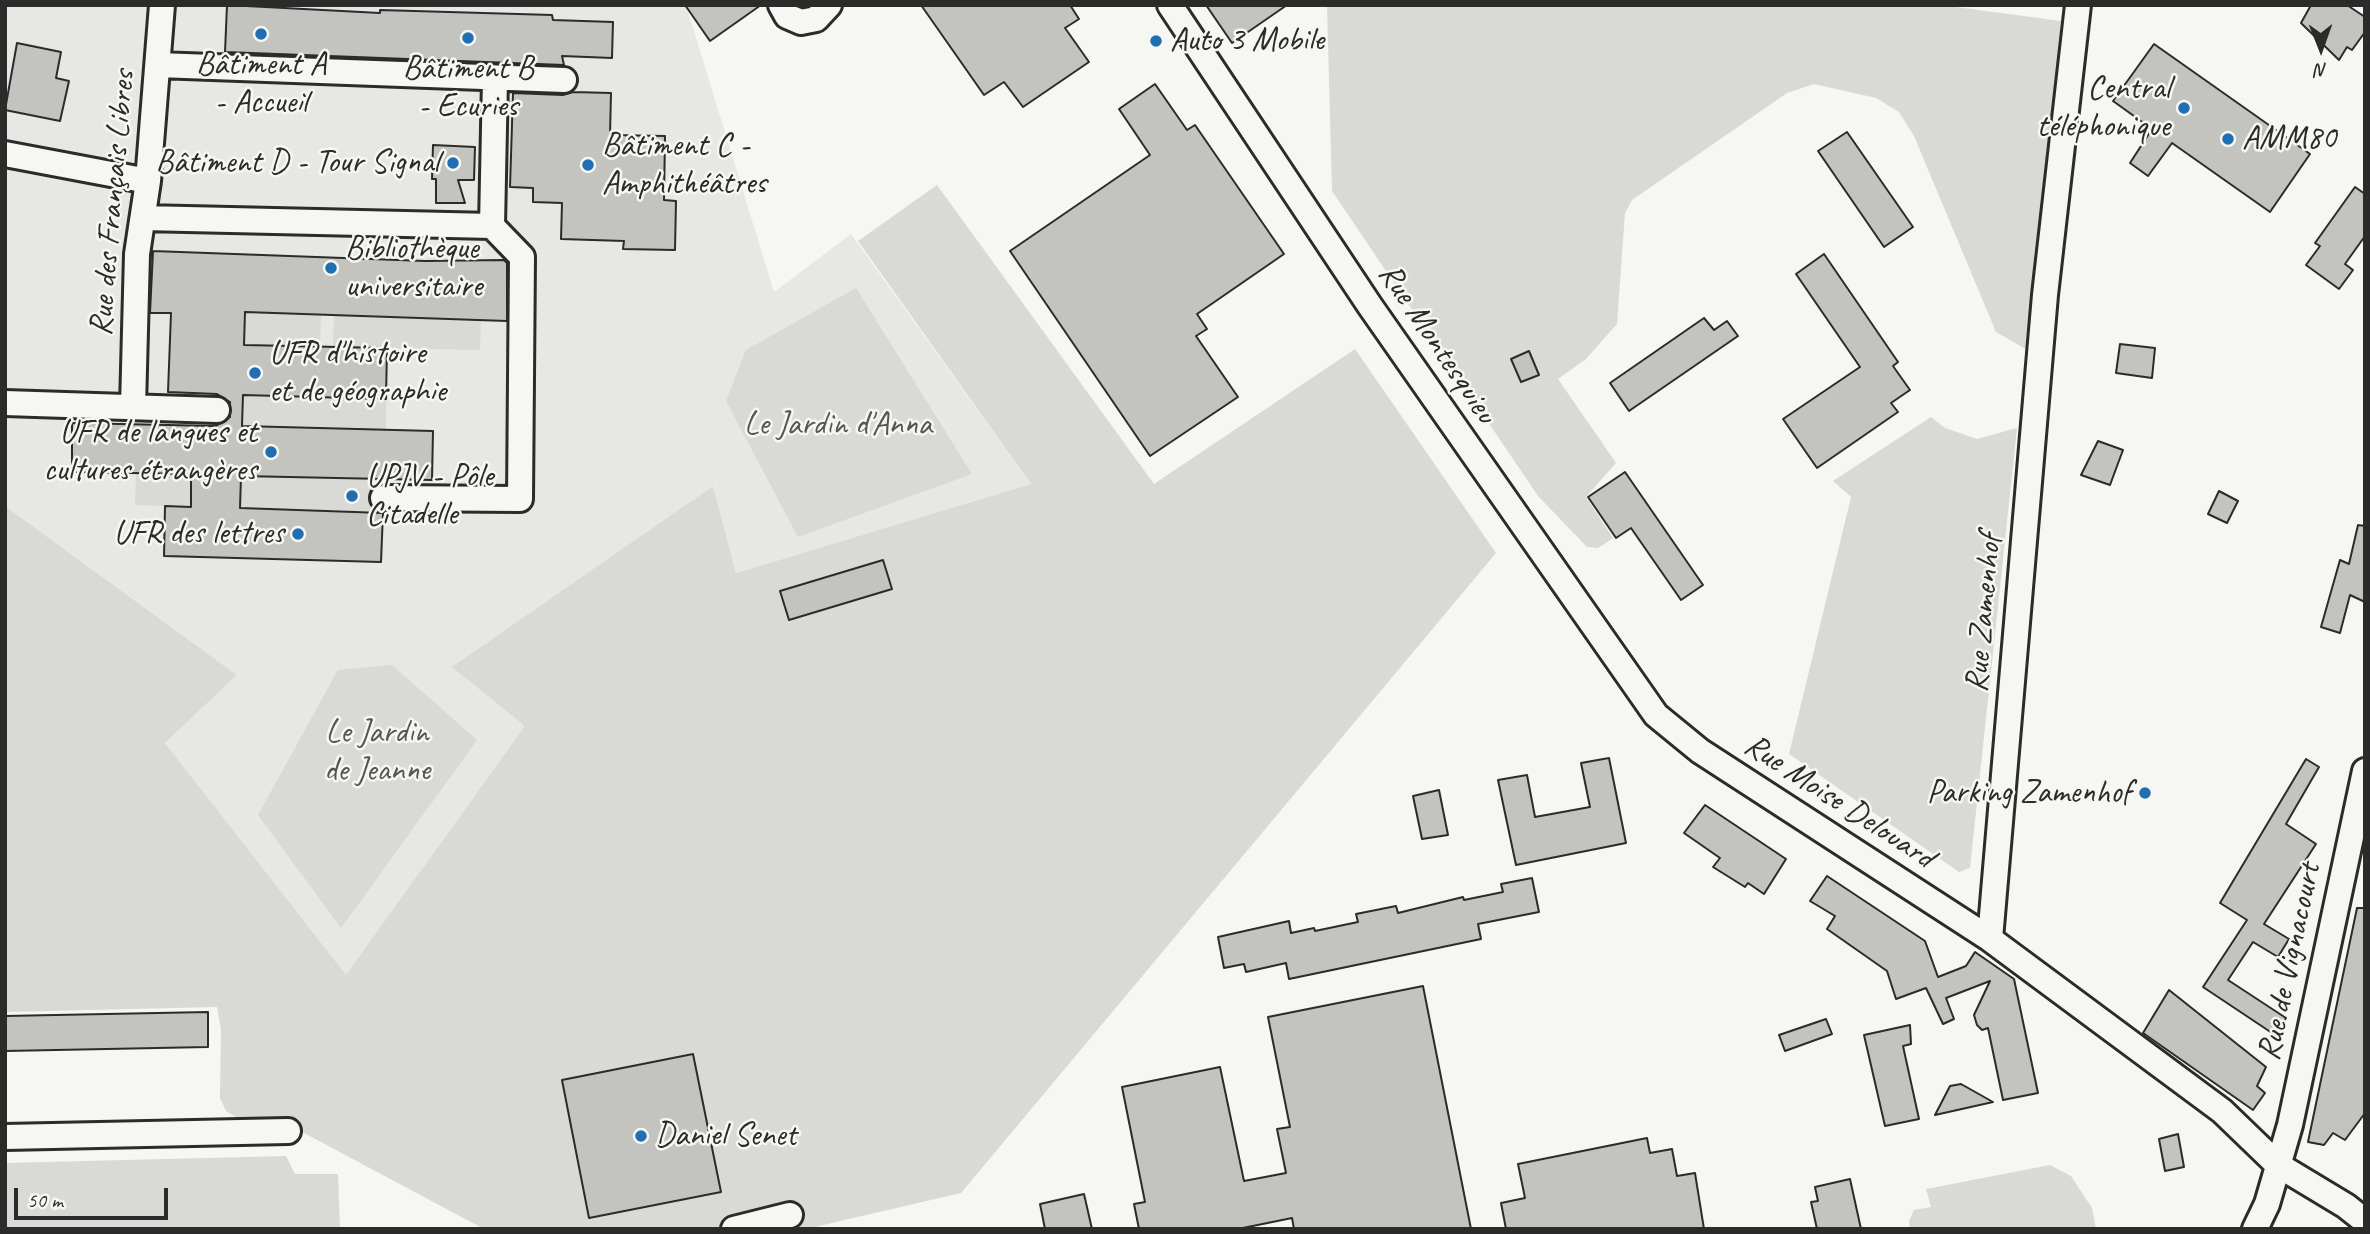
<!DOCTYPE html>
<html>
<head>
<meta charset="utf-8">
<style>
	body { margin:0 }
	#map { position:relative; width:2370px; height:1234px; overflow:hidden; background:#f6f6f2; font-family:Caveat,sans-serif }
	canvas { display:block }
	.frame { position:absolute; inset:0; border:7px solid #2b2b2b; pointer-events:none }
	.north { position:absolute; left:2286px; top:14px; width:70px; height:70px; -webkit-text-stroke:5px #f6f6f2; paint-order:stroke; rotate:179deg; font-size:19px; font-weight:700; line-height:28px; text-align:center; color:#2b2b2b }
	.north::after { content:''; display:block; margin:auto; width:24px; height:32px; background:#2b2b2b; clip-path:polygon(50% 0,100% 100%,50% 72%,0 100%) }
	.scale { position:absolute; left:14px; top:1188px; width:154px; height:32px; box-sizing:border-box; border:4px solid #2b2b2b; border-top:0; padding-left:9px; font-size:21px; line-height:24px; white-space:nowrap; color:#2b2b2b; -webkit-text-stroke:5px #f6f6f2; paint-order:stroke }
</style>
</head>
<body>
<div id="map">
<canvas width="2370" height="1234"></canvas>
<div class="frame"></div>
<div class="north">N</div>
<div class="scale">50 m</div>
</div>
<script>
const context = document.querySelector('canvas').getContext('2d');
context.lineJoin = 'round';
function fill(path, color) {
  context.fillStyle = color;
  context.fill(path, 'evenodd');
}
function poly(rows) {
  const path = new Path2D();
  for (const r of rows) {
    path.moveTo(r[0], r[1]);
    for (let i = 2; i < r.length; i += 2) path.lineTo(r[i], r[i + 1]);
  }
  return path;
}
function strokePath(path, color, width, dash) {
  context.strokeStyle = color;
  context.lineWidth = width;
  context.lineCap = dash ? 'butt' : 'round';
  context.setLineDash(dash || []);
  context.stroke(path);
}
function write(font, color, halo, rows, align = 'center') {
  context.font = font + ' Caveat,sans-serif';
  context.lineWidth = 5;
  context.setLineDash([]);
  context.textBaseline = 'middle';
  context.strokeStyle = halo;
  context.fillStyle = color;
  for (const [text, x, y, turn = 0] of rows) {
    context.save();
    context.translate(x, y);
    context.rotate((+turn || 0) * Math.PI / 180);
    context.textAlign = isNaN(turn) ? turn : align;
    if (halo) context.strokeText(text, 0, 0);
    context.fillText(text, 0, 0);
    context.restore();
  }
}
fill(poly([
	[5,5,686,5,774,292,851,234,1031,484,736,573,713,486,453,667,526,726,346,976,165,743,237,675,5,506]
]), '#e7e7e3');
fill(poly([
	[1327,5,1941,5,2061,21,2029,351,1996,332,1914,136,1899,112,1876,98,1814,84,1787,93,1632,200,1625,213,1617,324,1586,359,1558,379,1616,463,1586,497,1613,538,1598,548,1587,547,1538,496,1332,191],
	[937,185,1154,484,1355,349,1496,553,961,1193,806,1229,484,1229,291,1126,263,1119,236,1117,226,1111,220,1098,221,1030,217,1007,5,1012,5,506,237,675,165,743,346,975,525,726,452,667,713,486,736,573,1031,484,858,241],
	[856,288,972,474,798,537,726,401,746,350],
	[245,312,321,314,320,346,244,345],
	[334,314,481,318,480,350,333,347],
	[217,394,386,399,386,430,216,426],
	[1931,417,1945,428,1977,439,2017,428,1970,868,1959,872,1789,754,1851,497,1833,481],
	[136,473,191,474,191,507,135,505],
	[241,476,382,479,383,512,240,508],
	[392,665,477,740,341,928,258,815,338,670],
	[286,1156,295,1174,338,1174,340,1229,5,1229,5,1163],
	[2050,1165,2071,1176,2092,1208,2096,1229,1910,1229,1909,1221,1914,1210,1931,1207,1926,1189]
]), '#d9d9d5');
const building = poly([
	[227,5,380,13,380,10,552,15,553,20,613,22,612,58,562,56,564,65,225,52,227,5],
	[685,5,761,5,710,41,685,5],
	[921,5,1070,5,1079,19,1065,28,1089,62,1023,107,1004,82,984,95,921,5],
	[1206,5,1287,5,1232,43,1206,5],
	[2311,5,2347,5,2365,17,2365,32,2352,50,2347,47,2339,60,2301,23,2311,5],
	[17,43,61,52,56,78,69,81,60,121,5,110,17,43],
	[2154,44,2310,154,2270,212,2172,143,2148,176,2130,163,2152,129,2113,101,2154,44],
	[1155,84,1187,130,1195,125,1284,254,1197,314,1207,329,1196,336,1238,397,1150,456,1010,251,1150,155,1119,109,1155,84],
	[573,92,611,93,610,135,665,136,664,200,676,201,675,250,623,249,624,241,561,239,562,203,533,202,533,188,510,187,513,93,563,95,573,92],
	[1847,132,1913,227,1884,247,1818,151,1847,132],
	[433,145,475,147,474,180,458,180,465,203,436,203,436,179,432,179,433,145],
	[2355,187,2365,194,2365,236,2345,264,2353,270,2339,289,2306,265,2320,246,2315,243,2355,187],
	[153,251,425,261,504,260,507,263,507,321,245,312,244,345,387,348,386,399,243,395,242,426,433,431,432,480,241,476,240,508,383,513,381,562,164,556,165,506,191,507,191,474,72,472,72,423,216,426,230,417,230,402,217,394,168,392,171,313,150,313,153,251],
	[1824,254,1898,362,1893,366,1910,390,1891,403,1898,412,1817,468,1783,419,1860,367,1796,274,1824,254],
	[1704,318,1714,330,1727,321,1738,336,1629,411,1610,383,1704,318],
	[2120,344,2155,348,2152,378,2116,373,2120,344],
	[1529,351,1539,375,1521,382,1511,359,1529,351],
	[2098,441,2123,450,2110,485,2081,475,2098,441],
	[1625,472,1703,585,1681,600,1631,528,1616,538,1588,497,1625,472],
	[2219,491,2238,501,2227,523,2208,514,2219,491],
	[2358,525,2365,526,2365,602,2350,595,2340,633,2321,627,2340,560,2349,564,2358,525],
	[883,560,892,589,789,620,780,591,883,560],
	[1609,758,1626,843,1516,865,1498,780,1527,775,1535,817,1590,807,1581,763,1609,758],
	[2306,759,2319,767,2286,824,2316,844,2264,924,2289,939,2278,957,2253,942,2228,980,2286,1018,2275,1035,2203,987,2247,920,2220,903,2306,759],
	[1439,790,1448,835,1422,839,1413,796,1439,790],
	[1705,805,1786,859,1764,894,1748,883,1745,887,1713,867,1720,858,1684,833,1705,805],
	[1827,876,1925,941,1938,977,1966,966,1975,952,2014,979,2038,1093,2003,1100,1988,1028,1982,1030,1977,1025,1974,1015,1990,981,1946,998,1954,1019,1943,1024,1926,988,1896,999,1887,971,1827,929,1835,916,1810,901,1827,876],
	[1532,878,1539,912,1478,924,1481,939,1289,979,1286,963,1246,972,1244,964,1224,968,1218,937,1289,921,1291,933,1314,928,1315,931,1358,922,1356,914,1396,906,1398,913,1463,897,1464,900,1503,892,1501,884,1532,878],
	[2357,908,2365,908,2365,1113,2345,1140,2333,1133,2324,1145,2308,1142,2357,908],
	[1423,986,1471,1229,1294,1229,1292,1218,1238,1229,1139,1229,1134,1204,1145,1202,1122,1087,1220,1067,1244,1181,1286,1173,1277,1129,1290,1127,1268,1017,1423,986],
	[2169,990,2266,1067,2257,1086,2265,1093,2253,1110,2143,1033,2169,990],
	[208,1012,208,1047,5,1051,5,1016,208,1012],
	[1826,1019,1832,1034,1785,1051,1779,1035,1826,1019],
	[1910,1025,1911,1044,1903,1046,1919,1119,1885,1126,1864,1035,1910,1025],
	[693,1054,721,1192,589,1218,562,1080,693,1054],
	[1961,1084,1993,1102,1935,1115,1950,1086,1961,1084],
	[2178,1134,2184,1167,2165,1171,2159,1139,2178,1134],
	[1647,1138,1650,1153,1672,1149,1677,1176,1695,1173,1704,1229,1506,1229,1501,1203,1525,1198,1518,1164,1647,1138],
	[1850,1179,1861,1229,1817,1229,1811,1202,1818,1201,1815,1187,1850,1179],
	[1084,1194,1092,1229,1045,1229,1040,1204,1084,1194]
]);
fill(building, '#c3c3c0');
strokePath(building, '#2b2b2b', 2);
const minor = poly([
	[781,5,787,16,801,22,816,19,829,5],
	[1170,5,1370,306,1656,715,1700,751,1990,939],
	[2078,5,2045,295,1990,939,2222,1111,2278,1165,2346,1206,2365,1221],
	[158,65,564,80],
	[5,154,148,181],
	[143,218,492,226,495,78],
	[5,403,217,410],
	[133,407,137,254,148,181,162,5],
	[383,498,520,499,522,257,492,226],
	[5,1137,288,1131],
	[734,1229,790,1215],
	[2255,1229,2267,1204,2290,1125,2365,771]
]);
strokePath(minor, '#2b2b2b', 30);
strokePath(minor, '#f6f6f2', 24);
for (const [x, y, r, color] of [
	[261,34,7,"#1f6fb2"],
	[468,38,7,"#1f6fb2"],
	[1156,41,7,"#1f6fb2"],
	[2184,108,7,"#1f6fb2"],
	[2228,139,7,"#1f6fb2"],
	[453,163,7,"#1f6fb2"],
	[588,165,7,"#1f6fb2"],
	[331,268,7,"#1f6fb2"],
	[255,373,7,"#1f6fb2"],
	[271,452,7,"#1f6fb2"],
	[352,496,7,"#1f6fb2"],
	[298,534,7,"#1f6fb2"],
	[2145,793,7,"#1f6fb2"],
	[641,1136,7,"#1f6fb2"]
]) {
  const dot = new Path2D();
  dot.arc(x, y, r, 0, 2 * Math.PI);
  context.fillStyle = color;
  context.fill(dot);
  strokePath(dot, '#f6f6f2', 2.5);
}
write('33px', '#2b2b2b', '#f6f6f2', [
	["Auto 3 Mobile",1170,41],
	["Bâtiment A",261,65,"center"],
	["- Accueil",261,103,"center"],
	["Bâtiment B",468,69,"center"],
	["- Ecuries",468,107,"center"],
	["Central",2170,89,"right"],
	["téléphonique",2170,127,"right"],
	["AMM80",2242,139],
	["Bâtiment C -",602,146],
	["Amphithéâtres",602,184],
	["Bâtiment D - Tour Signal",439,163,"right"],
	["Bibliothèque",345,249],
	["universitaire",345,287],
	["UFR d'histoire",269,354],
	["et de géographie",269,392],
	["UFR de langues et",257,433,"right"],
	["cultures étrangères",257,471,"right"],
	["UPJV - Pôle",366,477],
	["Citadelle",366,515],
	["UFR des lettres",284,534,"right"],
	["Parking Zamenhof",2131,793,"right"],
	["Daniel Senet",655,1136]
], 'left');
write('33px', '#2b2b2b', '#f6f6f2', [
	["Rue des Français Libres",113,203,-85],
	["Rue Montesquieu",1437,344,56],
	["Rue Zamenhof",1984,613,-85],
	["Rue Moise Delouard",1839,802,33],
	["Rue de Vignacourt",2290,962,-78]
]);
write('33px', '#565656', '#f6f6f2', [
	["Le Jardin d'Anna",838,425],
	["Le Jardin",377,733],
	["de Jeanne",377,771]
]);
</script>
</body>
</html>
